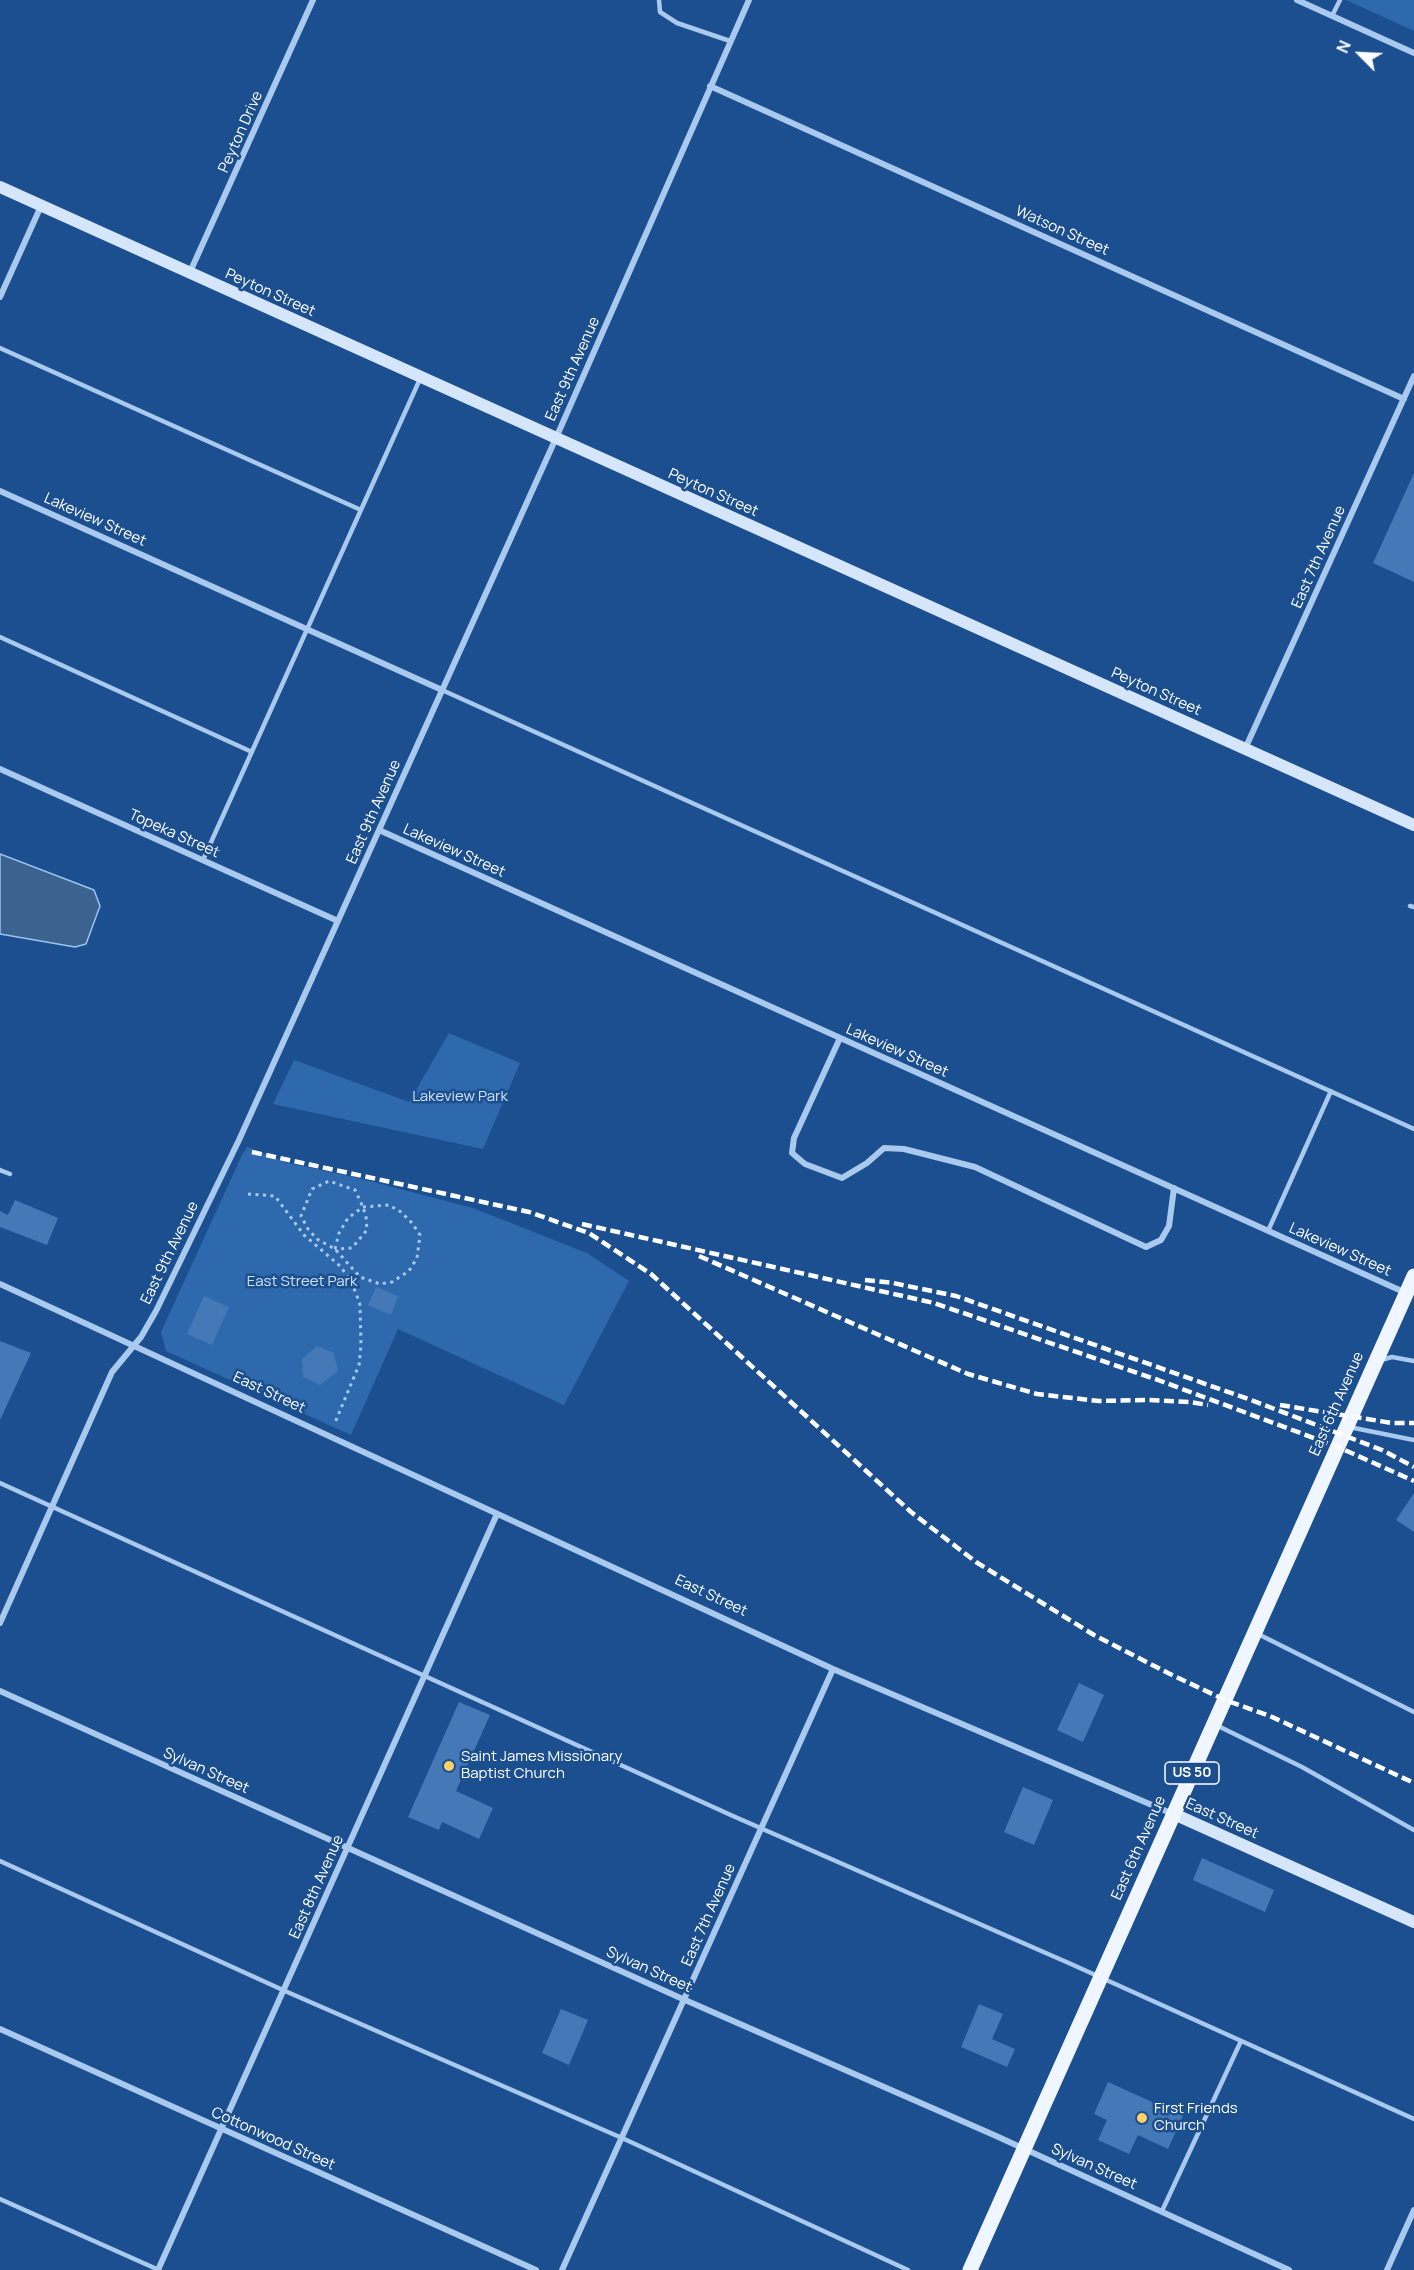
<!DOCTYPE html>
<html>
<head>
<meta charset="utf-8">
<style>
	body { margin:0 }
	#map { position:relative; width:1414px; height:2270px; overflow:hidden; background:#1b4f8f; font-family:Manrope,sans-serif }
	canvas { display:block }
	.north { position:absolute; left:1330px; top:24px; width:60px; height:60px; -webkit-text-stroke:4px #1b4f8f; paint-order:stroke; rotate:294deg; font-size:16px; font-weight:700; line-height:24px; text-align:center; color:#fff }
	.north::after { content:''; display:block; margin:auto; width:21px; height:27px; background:#fff; clip-path:polygon(50% 0,100% 100%,50% 72%,0 100%) }
</style>
</head>
<body>
<div id="map">
<canvas width="1414" height="2270"></canvas>
<div class="north">N</div>
</div>
<script>
const context = document.querySelector('canvas').getContext('2d');
context.lineJoin = 'round';
function fill(path, color) {
  context.fillStyle = color;
  context.fill(path, 'evenodd');
}
function poly(rows) {
  const path = new Path2D();
  for (const r of rows) {
    path.moveTo(r[0], r[1]);
    for (let i = 2; i < r.length; i += 2) path.lineTo(r[i], r[i + 1]);
  }
  return path;
}
function strokePath(path, color, width, dash) {
  context.strokeStyle = color;
  context.lineWidth = width;
  context.lineCap = dash ? 'butt' : 'round';
  context.setLineDash(dash || []);
  context.stroke(path);
}
function write(font, color, halo, rows, align = 'center') {
  context.font = font + ' Manrope,sans-serif';
  context.lineWidth = 5;
  context.setLineDash([]);
  context.textBaseline = 'middle';
  context.strokeStyle = halo;
  context.fillStyle = color;
  for (const [text, x, y, turn = 0] of rows) {
    context.save();
    context.translate(x, y);
    context.rotate((+turn || 0) * Math.PI / 180);
    context.textAlign = isNaN(turn) ? turn : align;
    if (halo) context.strokeText(text, 0, 0);
    context.fillText(text, 0, 0);
    context.restore();
  }
}
fill(poly([
	[1346,0,1414,0,1414,31],
	[449,1033,520,1063,483,1149,273,1104,294,1060,409,1102],
	[247,1147,288,1163,358,1178,473,1208,587,1253,629,1281,564,1405,398,1329,351,1435,166,1351,161,1332,242,1155]
]), '#2e69ad');
const water = poly([
	[0,854,94,890,100,906,86,944,75,947,0,934,0,854]
]);
fill(water, '#3c6290');
strokePath(water, '#9cc4f0', 1.5);
fill(poly([
	[1414,473,1414,582,1373,563],
	[15,1200,58,1218,47,1245,0,1227,0,1211,8,1215],
	[376,1287,398,1296,391,1315,368,1305],
	[204,1296,229,1307,212,1345,187,1334],
	[0,1341,31,1353,0,1420],
	[317,1346,334,1353,338,1371,320,1385,303,1377,302,1359],
	[1414,1493,1414,1532,1396,1520],
	[1079,1683,1104,1695,1083,1742,1057,1730],
	[459,1702,490,1715,456,1791,493,1808,479,1839,442,1822,439,1830,408,1817],
	[1023,1787,1053,1800,1034,1845,1004,1832],
	[1202,1858,1274,1890,1265,1912,1193,1880],
	[979,2004,1003,2014,992,2039,1015,2049,1007,2067,961,2047],
	[561,2009,588,2020,569,2065,542,2053],
	[1108,2082,1183,2116,1168,2149,1138,2135,1129,2154,1098,2140,1107,2120,1094,2114]
]), '#4478b7');
strokePath(poly([
	[248,1194,275,1196,304,1235,340,1266,349,1278,356,1293,360,1305,361,1345,359,1365,334,1425],
	[335,1249,339,1233,348,1218,363,1207,389,1205,401,1212,412,1223,420,1235,417,1258,409,1271,392,1282,380,1284,360,1277,335,1249,317,1239,308,1229,301,1216,312,1189,329,1181,355,1190,363,1207,366,1217,367,1230,352,1248,335,1249]
]), '#a9c9ee', 3, [3, 4.5]);
strokePath(poly([
	[659,0,660,12,677,23,730,41],
	[1332,16,1340,0],
	[0,348,361,510],
	[0,637,252,752],
	[442,690,1414,1129],
	[203,860,420,379],
	[1410,906,1414,907],
	[0,1170,10,1174],
	[1268,1231,1331,1091],
	[1381,1360,1392,1357,1414,1361],
	[1349,1427,1414,1440],
	[0,1483,733,1816,1071,1964,1414,2119],
	[1258,1634,1414,1712],
	[1216,1725,1302,1767,1414,1830],
	[0,1861,285,1991,622,2138,908,2270],
	[0,2199,159,2270],
	[1162,2211,1241,2041]
]), '#a9c9ee', 4.5);
strokePath(poly([
	[1297,0,1414,53],
	[710,86,1404,399],
	[190,272,313,0],
	[0,297,41,206],
	[0,491,442,690],
	[1245,749,1414,376],
	[0,769,338,921],
	[379,830,1406,1293],
	[840,1038,794,1138,792,1153,805,1164,842,1178,867,1163,884,1148,904,1149,975,1167,1146,1247,1161,1240,1169,1226,1174,1188],
	[0,1284,833,1669,1173,1814],
	[0,1623,112,1372,141,1337,156,1311,239,1140,556,438,749,0],
	[0,1691,685,2000,994,2135,1289,2270],
	[0,2029,536,2270],
	[158,2270,497,1514],
	[562,2270,833,1669],
	[1387,2270,1414,2210]
]), '#a9c9ee', 6);
strokePath(poly([
	[0,187,1414,825],
	[1174,1814,1414,1922]
]), '#d6e6fa', 12);
strokePath(poly([
	[970,2270,1414,1276]
]), '#f0f6ff', 15);
strokePath(poly([
	[252,1152,529,1212,589,1233,651,1274,911,1512,976,1562,1094,1635,1168,1673,1225,1700,1270,1716,1414,1783],
	[582,1224,934,1303,1158,1380,1338,1447,1414,1481],
	[699,1256,968,1374,1037,1394,1099,1401,1148,1400,1190,1402,1208,1405],
	[865,1280,893,1283,956,1296,1251,1400,1382,1450,1414,1467],
	[1280,1405,1392,1423,1414,1423]
]), '#fff', 4.5, [10, 4.5]);
for (const [x, y, r, color] of [
	[449,1766,6,"#ffd166"],
	[1142,2118,6,"#ffd166"]
]) {
  const dot = new Path2D();
  dot.arc(x, y, r, 0, 2 * Math.PI);
  context.fillStyle = color;
  context.fill(dot);
  strokePath(dot, '#1b4f8f', 2);
}
for (const [x, y, w] of [
	[1192,1773,54]
]) {
  const box = new Path2D();
  box.roundRect(x - w / 2, y - 11, w, 22, 4.5);
  context.fillStyle = '#1b4f8f';
  context.fill(box);
  strokePath(box, '#fff', 1.5);
}
write('bold 14px', '#fff', null, [
	["US 50",1192,1773]
]);
write('15px', '#fff', '#1b4f8f', [
	["Peyton Drive",241,132,-66],
	["Watson Street",1062,231,24],
	["Peyton Street",270,293,24],
	["East 9th Avenue",573,369,-66],
	["Peyton Street",713,493,24],
	["Lakeview Street",95,520,24],
	["East 7th Avenue",1319,557,-66],
	["Peyton Street",1156,692,24],
	["East 9th Avenue",374,812,-66],
	["Topeka Street",174,834,24],
	["Lakeview Street",454,851,24],
	["Lakeview Street",897,1051,24],
	["Lakeview Street",1340,1250,24],
	["East 9th Avenue",170,1253,-64],
	["East Street",269,1393,25],
	["East 6th Avenue",1337,1404,-66],
	["East Street",711,1596,25],
	["Sylvan Street",206,1771,24],
	["East Street",1222,1819,24],
	["East 6th Avenue",1139,1848,-66],
	["East 8th Avenue",317,1887,-66],
	["East 7th Avenue",709,1915,-66],
	["Sylvan Street",649,1970,24],
	["Cottonwood Street",273,2139,24],
	["Sylvan Street",1094,2167,24]
]);
write('15px', '#cfe3fa', '#1b4f8f', [
	["Lakeview Park",460,1097],
	["East Street Park",302,1282]
]);
write('15px', '#fff', '#1b4f8f', [
	["Saint James Missionary",461,1757],
	["Baptist Church",461,1774],
	["First Friends",1154,2109],
	["Church",1154,2126]
], 'left');
</script>
</body>
</html>
